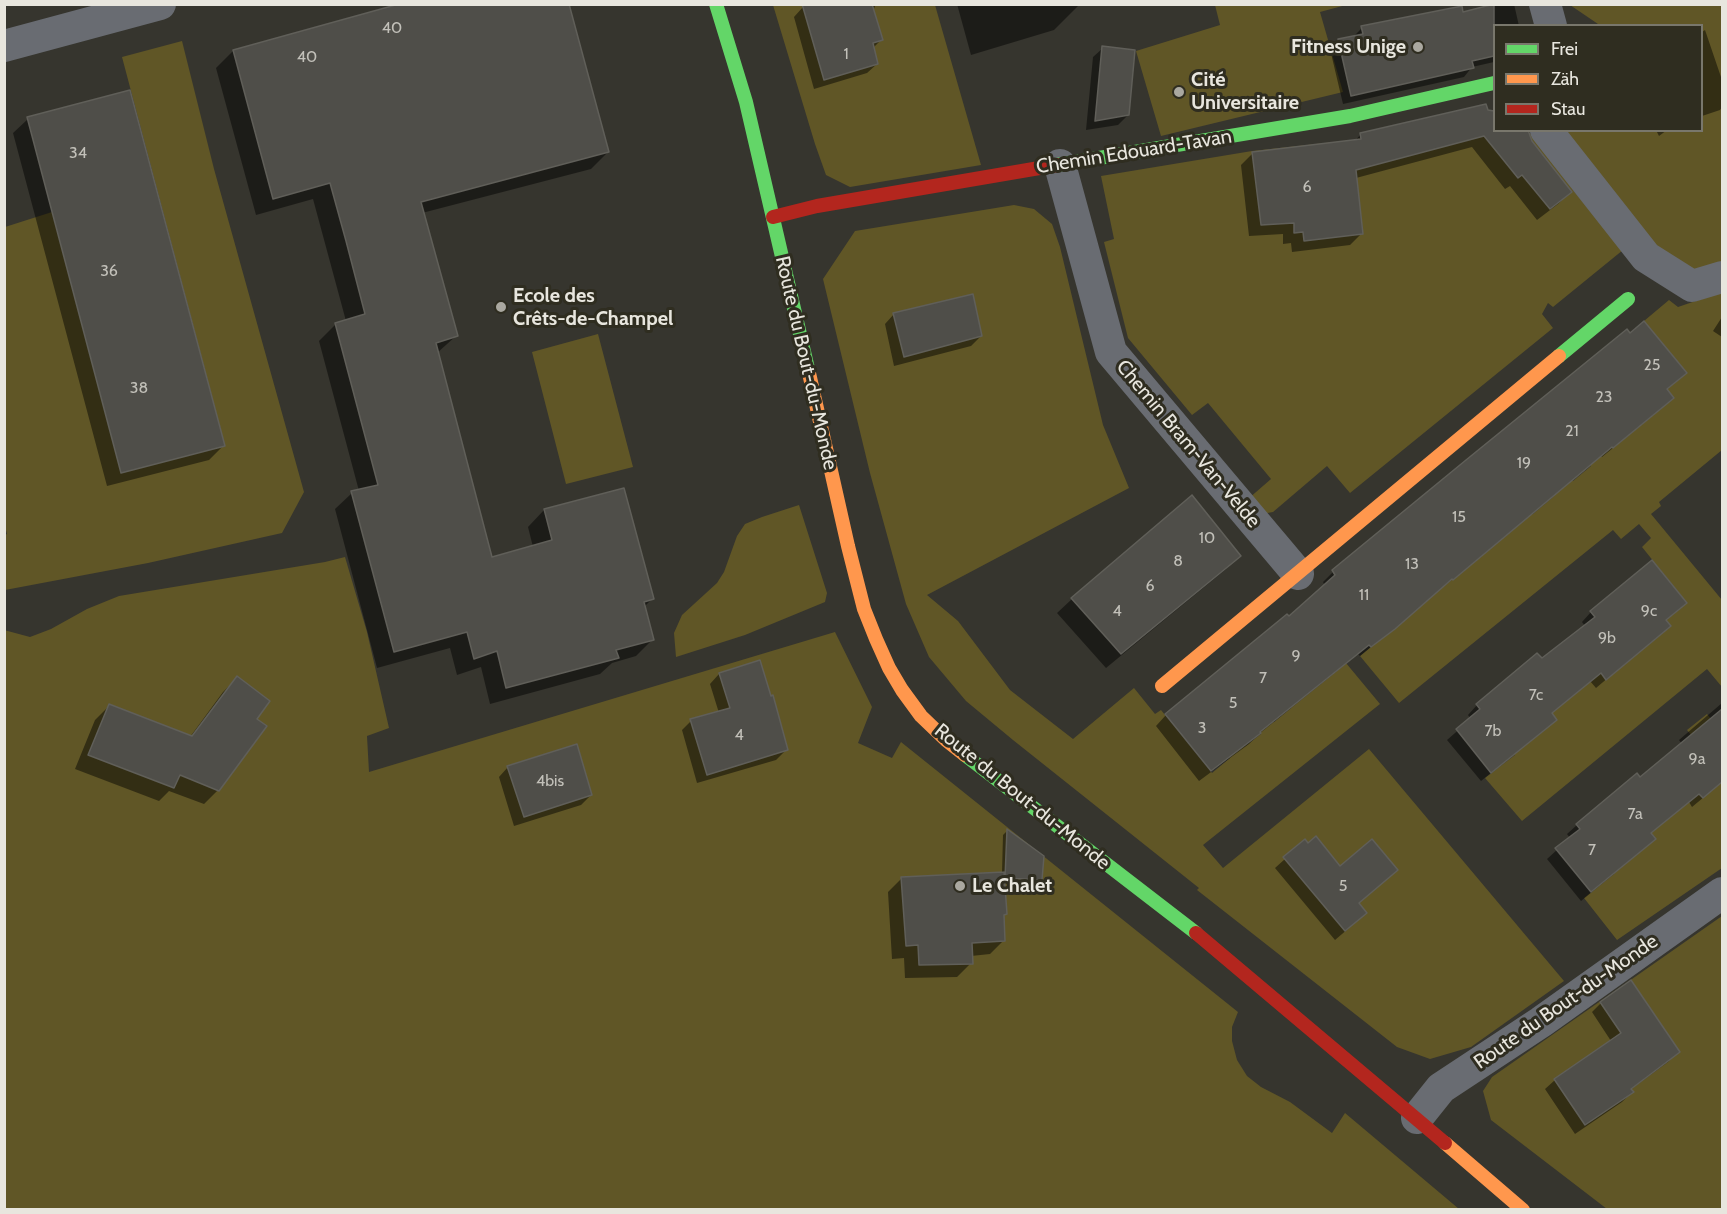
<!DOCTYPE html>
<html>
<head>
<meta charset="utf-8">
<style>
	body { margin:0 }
	#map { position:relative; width:1727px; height:1214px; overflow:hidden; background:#36352e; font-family:Cabin,sans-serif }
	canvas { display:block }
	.frame { position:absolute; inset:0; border:6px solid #e8e6de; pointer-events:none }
	.legend { position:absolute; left:1493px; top:24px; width:210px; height:108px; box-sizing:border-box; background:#2f2d20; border:2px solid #79776c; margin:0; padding:8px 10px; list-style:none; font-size:18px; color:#e8e6de }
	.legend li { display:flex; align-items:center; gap:12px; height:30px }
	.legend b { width:30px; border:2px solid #79776c }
</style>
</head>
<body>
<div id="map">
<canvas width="1727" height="1214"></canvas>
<div class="frame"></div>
<ul class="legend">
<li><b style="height:8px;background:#63d668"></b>Frei</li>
<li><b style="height:8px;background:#ff974d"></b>Zäh</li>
<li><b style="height:8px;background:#b3261e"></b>Stau</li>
</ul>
</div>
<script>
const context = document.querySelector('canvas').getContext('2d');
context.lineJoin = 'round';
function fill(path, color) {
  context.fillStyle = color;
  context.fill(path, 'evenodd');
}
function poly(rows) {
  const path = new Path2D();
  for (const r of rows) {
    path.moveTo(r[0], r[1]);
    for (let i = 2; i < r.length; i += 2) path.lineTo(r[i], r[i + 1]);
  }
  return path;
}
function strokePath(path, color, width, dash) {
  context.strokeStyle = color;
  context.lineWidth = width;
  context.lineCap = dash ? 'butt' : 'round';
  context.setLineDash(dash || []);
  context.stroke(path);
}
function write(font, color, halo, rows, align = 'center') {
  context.font = font + ' Cabin,sans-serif';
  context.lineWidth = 6;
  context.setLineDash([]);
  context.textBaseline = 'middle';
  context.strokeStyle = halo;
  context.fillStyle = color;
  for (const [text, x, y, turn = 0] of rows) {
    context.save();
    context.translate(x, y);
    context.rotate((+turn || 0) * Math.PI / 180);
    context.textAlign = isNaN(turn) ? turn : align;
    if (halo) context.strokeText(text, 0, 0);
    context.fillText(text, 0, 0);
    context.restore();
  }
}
fill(poly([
	[773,5,935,5,981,165,850,187,826,175,815,144],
	[1215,5,1346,5,1320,12,1343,92,1161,136,1136,51,1220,25],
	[1570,5,1722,5,1722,270,1695,271,1651,244,1560,131,1702,130,1702,26,1598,25,1598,24],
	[182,41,214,169,304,492,282,533,148,563,5,590,5,535,7,534,4,523,5,227,52,212,121,473,225,446,122,57],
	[1488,110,1494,111,1494,130,1528,131,1574,191,1623,250,1553,307,1548,303,1542,314,1553,328,1350,493,1327,466,1273,512,1262,514,1248,499,1271,479,1208,403,1192,415,1128,338,1104,242,1114,239,1101,176,1252,151,1353,140,1470,111],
	[1014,205,1034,209,1052,224,1060,247,1103,425,1129,488,927,595,958,621,1010,690,1073,739,1134,688,1155,714,1161,710,1212,773,1230,758,1226,752,1239,742,1244,747,1261,734,1256,728,1270,717,1274,722,1291,708,1286,703,1312,681,1317,687,1346,663,1380,704,1203,845,1223,868,1369,749,1564,981,1471,1047,1430,1059,1397,1047,1197,890,1199,888,1013,740,966,701,929,657,906,604,870,473,823,279,855,231],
	[1722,292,1722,450,1659,502,1661,506,1651,514,1722,600,1722,687,1707,669,1522,821,1485,778,1515,755,1510,747,1552,713,1584,653,1607,679,1629,661,1624,654,1648,645,1671,626,1666,620,1687,603,1642,547,1651,538,1639,524,1621,539,1613,530,1399,703,1360,656,1371,647,1446,571,1453,580,1513,530,1507,522,1533,514,1553,497,1565,472,1573,481,1591,466,1587,454,1606,439,1613,448,1674,398,1667,389,1687,373,1644,321,1669,300,1678,307],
	[598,334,633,467,566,484,532,352],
	[799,505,827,593,825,602,745,635,676,657,674,633,682,615,717,583,724,572,737,536,745,524,762,517],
	[345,557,367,632,389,728,367,736,369,772,835,632,872,707,858,743,892,758,901,742,1238,1012,1232,1027,1232,1041,1237,1060,1247,1076,1261,1087,1290,1102,1332,1133,1345,1113,1459,1209,5,1209,4,630,30,637,51,629,87,609,119,596,325,562],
	[1722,709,1722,868,1617,940,1584,898,1614,874,1609,867,1656,839,1651,833,1691,735,1687,730,1707,714,1711,719],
	[1722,916,1722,1209,1607,1209,1491,1120,1483,1091,1492,1077]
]), '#605626');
fill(poly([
	[813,4,876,4,873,11,881,40,873,48,877,64,867,73,814,89,794,17,803,7],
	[957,4,1080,4,1054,30,971,55],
	[1500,4,1514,4,1519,26,1494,26,1494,62,1472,67,1464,77,1343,104,1330,49,1339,40,1353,37,1362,28,1462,14],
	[1705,30,1722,80,1722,107,1720,110,1702,116,1702,32],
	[1103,48,1128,115,1118,125,1086,130,1093,57],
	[233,51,608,152,591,169,422,213,456,336,437,353,491,559,533,547,528,527,544,510,652,599,644,607,653,639,636,656,612,663,600,674,490,704,481,667,457,675,450,648,377,668,335,509,352,493,359,491,319,341,336,324,346,321,313,199,256,215,216,68],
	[1486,111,1494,112,1494,130,1530,141,1570,192,1558,204,1537,220,1510,186,1505,189,1472,147,1356,178,1362,233,1350,245,1292,252,1291,243,1283,244,1283,234,1249,236,1241,165,1253,153,1354,142,1361,134],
	[28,119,223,446,209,460,107,486,13,133],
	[1656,130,1667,130,1659,136],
	[894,314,981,336,971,346,894,366,885,324],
	[1722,317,1722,337,1713,331],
	[1685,373,1666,390,1672,398,1662,408,1602,457,1601,456,1360,656,1358,654,1259,734,1249,744,1199,781,1156,726,1166,715,1289,618,1325,586,1323,582,1333,572],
	[1192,497,1239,556,1225,570,1106,668,1057,613,1072,599],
	[1591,612,1665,621,1669,626,1596,688,1590,681,1550,714,1545,729,1481,781,1447,740,1471,719,1468,715,1477,705,1541,660,1585,626,1582,622],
	[719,674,786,750,776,760,697,783,682,730,691,721,719,713,710,684],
	[237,678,255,719,218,790,204,804,169,791,159,801,75,769,95,720,109,706,190,737,223,692],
	[1722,703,1722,782,1692,807,1689,802,1650,834,1645,848,1581,901,1547,859,1570,838,1567,834,1577,825,1640,779,1682,744,1679,740],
	[508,767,591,795,581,805,514,826,499,777],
	[1007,831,1042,857,1041,879,1036,884,1003,882,1004,940,990,954,971,956,971,963,957,977,905,978,904,958,892,959,888,892,902,878,1002,873,1003,835],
	[1305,841,1357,904,1356,922,1335,940,1275,868],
	[1601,1003,1678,1052,1668,1062,1630,1090,1632,1092,1622,1102,1575,1134,1545,1089,1555,1080,1611,1041,1592,1012]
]), '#0007');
const building = poly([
	[399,4,569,4,609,152,421,202,458,336,436,343,492,557,552,540,544,509,624,488,654,599,644,602,654,640,616,650,619,658,506,688,497,651,474,659,467,632,394,652,351,491,378,485,335,323,365,314,346,241,330,183,273,199,233,50,399,4],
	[802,4,872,4,883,40,873,43,878,64,824,80,802,4],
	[1494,4,1494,56,1472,61,1474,68,1351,96,1338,39,1363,34,1361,26,1462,6,1463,12,1494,4],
	[1102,46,1135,50,1129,115,1095,121,1102,46],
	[130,90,225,446,121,473,27,117,130,90],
	[1486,104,1488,110,1494,111,1494,130,1528,130,1532,141,1572,192,1550,209,1522,175,1518,178,1484,136,1356,170,1363,234,1304,241,1303,232,1294,233,1294,223,1261,225,1252,152,1361,139,1360,133,1486,104],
	[973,294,982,336,904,357,893,313,973,294],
	[1644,321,1687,373,1667,389,1674,398,1613,448,1612,447,1453,580,1452,579,1395,629,1371,647,1369,645,1260,732,1261,733,1211,771,1165,714,1287,614,1289,616,1335,575,1332,570,1466,460,1627,329,1630,333,1644,321],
	[1192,495,1241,556,1121,654,1071,598,1192,495],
	[1652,560,1687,603,1666,620,1671,626,1606,680,1601,673,1552,713,1557,720,1491,773,1456,729,1480,709,1476,704,1537,653,1542,658,1595,617,1590,611,1652,560],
	[760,660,771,696,773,695,788,750,707,775,690,719,730,708,719,673,760,660],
	[237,676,270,701,257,719,267,726,219,791,180,775,174,788,88,755,109,704,192,736,237,676],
	[1722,709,1722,782,1703,798,1699,794,1651,833,1656,839,1591,892,1555,848,1580,829,1576,824,1637,773,1640,777,1722,709],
	[577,744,592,795,524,817,507,766,577,744],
	[1007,829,1044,856,1042,880,1005,878,1007,829],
	[1316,836,1340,866,1372,839,1398,870,1359,903,1367,913,1345,931,1283,857,1305,839,1308,843,1316,836],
	[1004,872,1007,914,1004,915,1005,941,972,943,973,964,919,965,918,945,906,946,901,877,1004,872],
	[1631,980,1680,1052,1631,1089,1634,1092,1585,1125,1554,1079,1621,1033,1600,1002,1631,980]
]);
fill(building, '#4f4e49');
strokePath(building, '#605f59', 1.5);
strokePath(poly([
	[1545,4,1551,26],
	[4,46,160,4],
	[1546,130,1646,257,1692,286,1722,277],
	[1060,165,1111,352,1298,574],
	[1417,1118,1441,1088,1541,1022,1722,893]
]), '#696c72', 32);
strokePath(poly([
	[716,4,746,102,809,373],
	[1057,165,1350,116,1494,83],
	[1559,356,1628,299],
	[965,755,1196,933]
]), '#63d668', 14);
strokePath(poly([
	[809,373,848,546,864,609,876,639,889,668,902,690,921,716,946,740,965,755],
	[1162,686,1559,356],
	[1445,1143,1523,1210]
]), '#ff974d', 14);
strokePath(poly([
	[773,217,817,206,1057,165],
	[1196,933,1445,1143]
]), '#b3261e', 14);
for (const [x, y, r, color] of [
	[1418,47,6,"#aaa8a0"],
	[1179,92,6,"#aaa8a0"],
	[501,307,6,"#aaa8a0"],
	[960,886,6,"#aaa8a0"]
]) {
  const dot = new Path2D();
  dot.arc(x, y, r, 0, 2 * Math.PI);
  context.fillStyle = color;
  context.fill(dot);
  strokePath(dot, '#2f2d20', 2);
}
write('16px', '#c2c0b9', null, [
	["40",392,28],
	["1",846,54],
	["40",307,57],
	["34",78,153],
	["6",1307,187],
	["36",109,271],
	["25",1652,365],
	["38",139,388],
	["23",1604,397],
	["21",1572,431],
	["19",1524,463],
	["15",1459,517],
	["10",1207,538],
	["8",1178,561],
	["13",1412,564],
	["6",1150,586],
	["11",1364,595],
	["4",1117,611],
	["9c",1649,611],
	["9b",1607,638],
	["9",1296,656],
	["7",1263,678],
	["7c",1536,695],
	["5",1233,703],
	["3",1202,728],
	["7b",1493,731],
	["4",739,735],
	["9a",1697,759],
	["4bis",550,781],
	["7a",1635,814],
	["7",1592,850],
	["5",1343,886]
]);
write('bold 20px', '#e8e6de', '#2f2d20', [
	["Fitness Unige",1406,47,"right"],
	["Cité",1191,80],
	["Universitaire",1191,103],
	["Ecole des",513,296],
	["Crêts-de-Champel",513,319],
	["Le Chalet",972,886]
], 'left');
write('20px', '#e8e6de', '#2f2d20', [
	["Chemin Edouard-Tavan",1134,152,-9],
	["Route du Bout-du-Monde",806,363,77],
	["Chemin Bram-Van-Velde",1188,444,50],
	["Route du Bout-du-Monde",1022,797,39],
	["Route du Bout-du-Monde",1566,1002,-35]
]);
</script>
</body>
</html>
